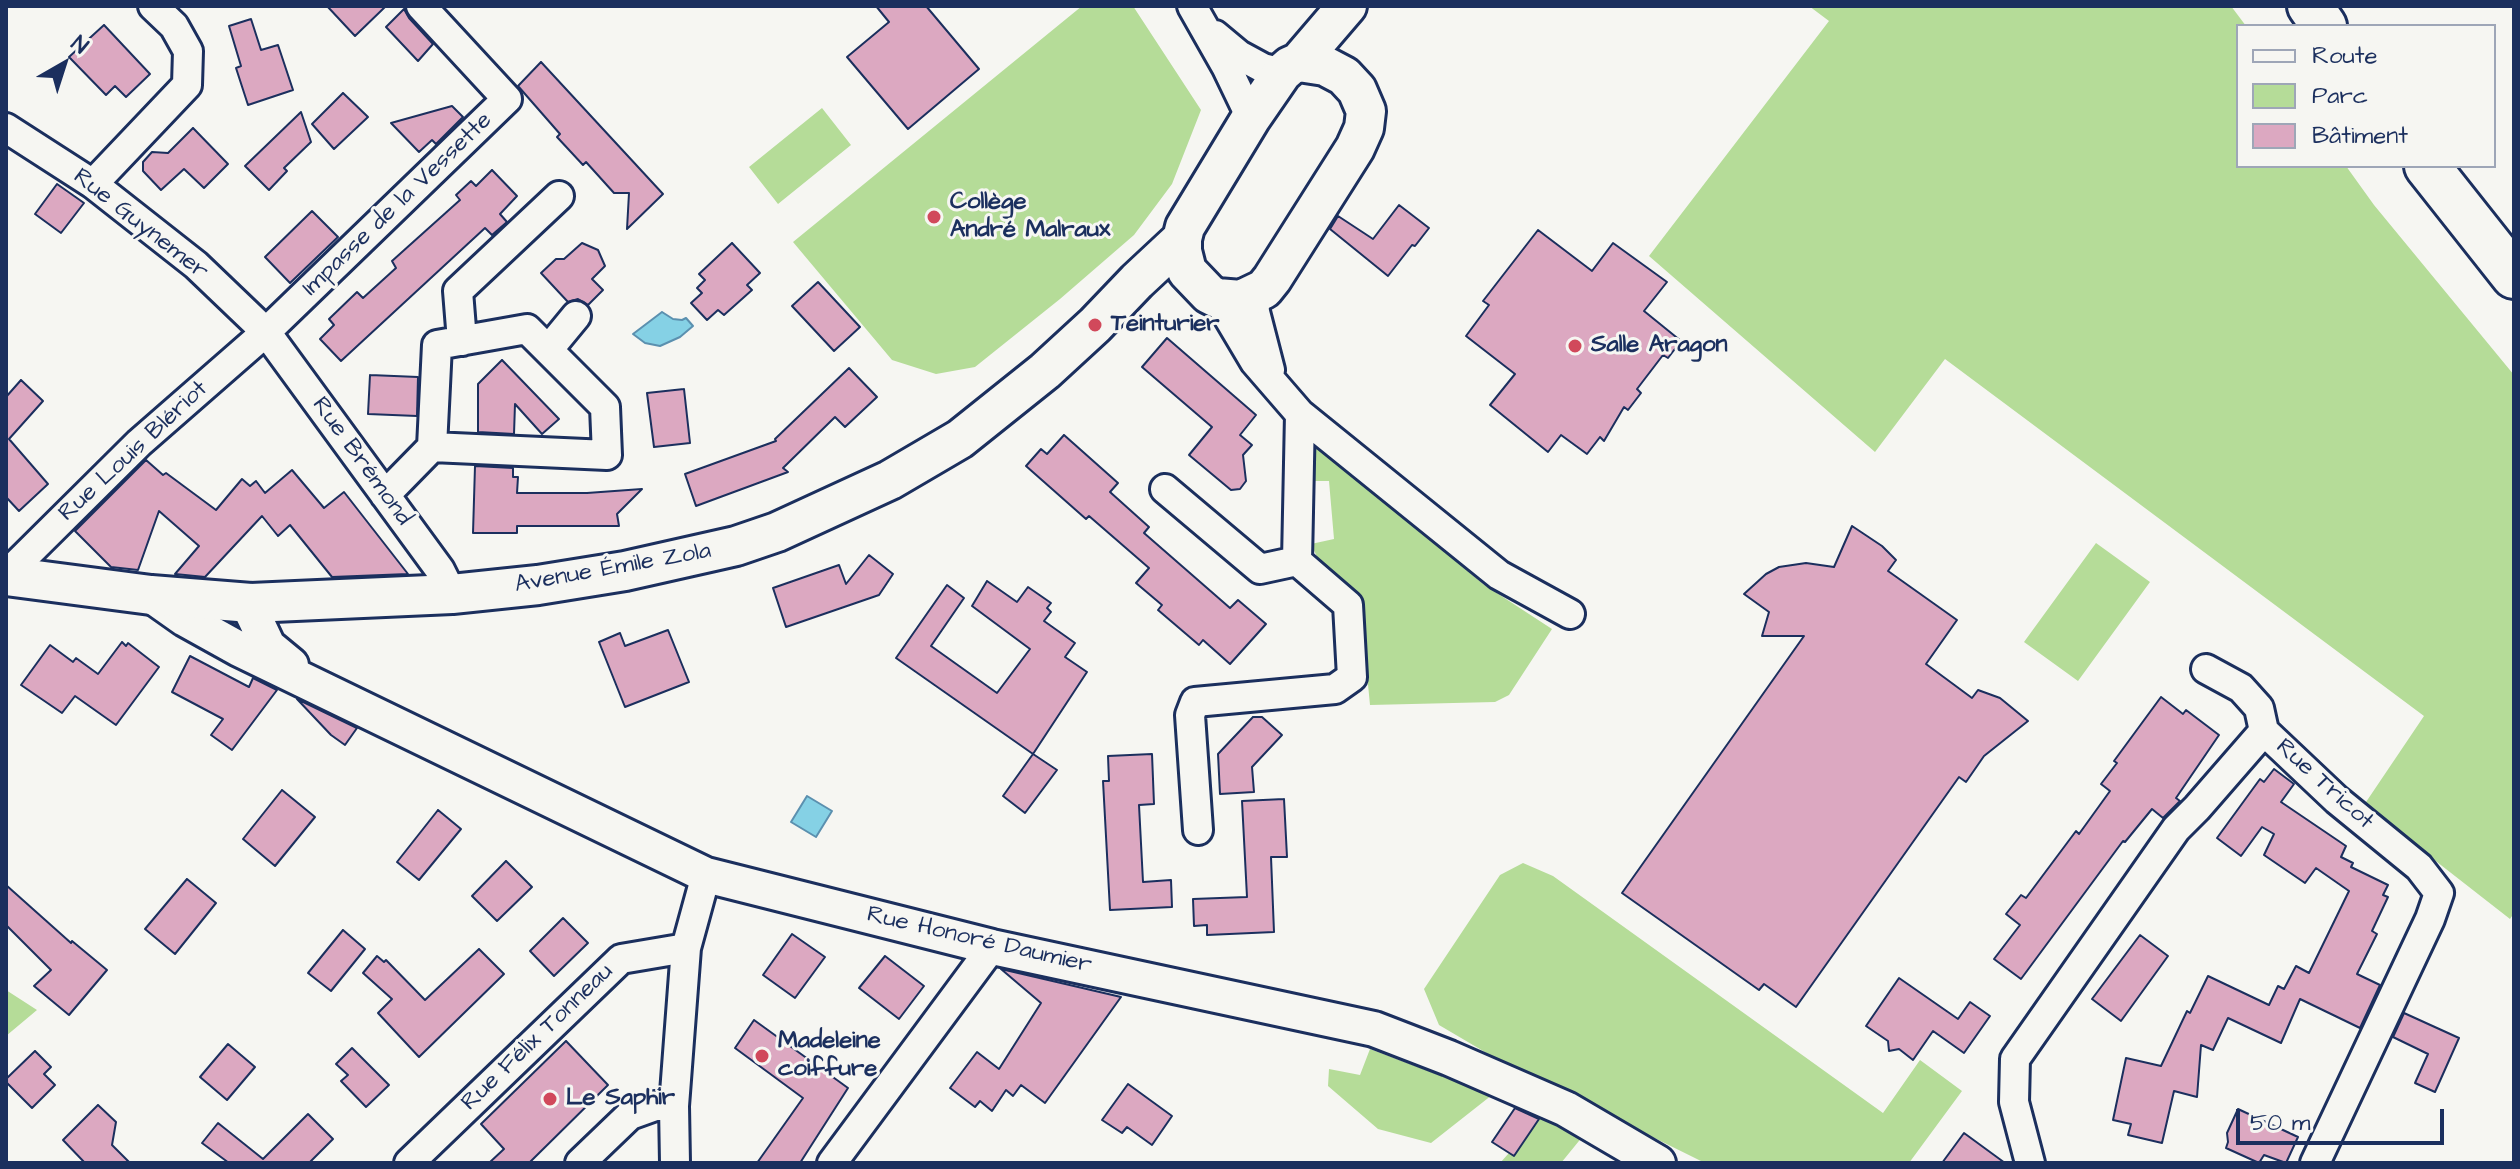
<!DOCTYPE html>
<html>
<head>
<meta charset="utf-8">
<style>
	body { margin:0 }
	#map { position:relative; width:2520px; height:1169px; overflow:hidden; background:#f6f6f2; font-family:"Architects Daughter",sans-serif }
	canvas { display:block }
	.frame { position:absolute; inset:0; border:8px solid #1b2f5e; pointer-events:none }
	.legend { position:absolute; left:2236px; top:24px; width:260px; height:144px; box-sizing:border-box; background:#f6f6f2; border:2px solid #9ea6b7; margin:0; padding:10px 14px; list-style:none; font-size:24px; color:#1b2f5e }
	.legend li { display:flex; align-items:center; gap:16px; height:40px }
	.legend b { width:40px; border:2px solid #9ea6b7 }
	.north { position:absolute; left:24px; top:24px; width:80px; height:80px; -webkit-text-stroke:6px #f6f6f2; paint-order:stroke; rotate:39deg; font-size:22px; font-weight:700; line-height:32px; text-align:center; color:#1b2f5e }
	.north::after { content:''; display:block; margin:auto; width:28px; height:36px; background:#1b2f5e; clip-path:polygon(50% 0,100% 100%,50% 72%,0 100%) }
	.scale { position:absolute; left:2236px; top:1109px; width:208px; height:36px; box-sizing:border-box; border:4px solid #1b2f5e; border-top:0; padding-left:10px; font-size:24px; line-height:28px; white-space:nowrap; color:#1b2f5e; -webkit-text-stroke:6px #f6f6f2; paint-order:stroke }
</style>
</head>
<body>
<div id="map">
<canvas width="2520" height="1169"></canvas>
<div class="frame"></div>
<ul class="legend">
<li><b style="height:10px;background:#f6f6f2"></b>Route</li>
<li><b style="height:22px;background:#b5dc98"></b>Parc</li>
<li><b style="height:22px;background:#dca8c1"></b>Bâtiment</li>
</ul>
<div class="north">N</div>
<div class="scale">50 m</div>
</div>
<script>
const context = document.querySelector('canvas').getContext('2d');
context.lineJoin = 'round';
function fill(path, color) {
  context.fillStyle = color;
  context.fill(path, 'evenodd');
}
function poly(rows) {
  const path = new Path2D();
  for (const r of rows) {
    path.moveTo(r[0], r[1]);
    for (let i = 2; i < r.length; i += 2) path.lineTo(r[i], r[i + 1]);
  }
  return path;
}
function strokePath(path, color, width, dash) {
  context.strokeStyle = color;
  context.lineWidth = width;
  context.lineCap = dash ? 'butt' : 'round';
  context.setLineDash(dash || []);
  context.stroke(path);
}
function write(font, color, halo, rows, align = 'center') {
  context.font = font + ' "Architects Daughter",sans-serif';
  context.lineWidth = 6;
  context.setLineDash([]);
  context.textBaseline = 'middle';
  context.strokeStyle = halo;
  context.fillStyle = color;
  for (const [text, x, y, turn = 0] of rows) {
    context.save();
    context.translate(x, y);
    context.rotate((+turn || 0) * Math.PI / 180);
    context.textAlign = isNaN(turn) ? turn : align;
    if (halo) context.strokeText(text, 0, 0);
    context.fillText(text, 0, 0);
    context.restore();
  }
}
fill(poly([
	[1082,6,1133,6,1201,110,1172,184,1134,235,1060,299,975,367,936,374,892,360,793,242],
	[1809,6,2231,6,2246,26,2238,26,2238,166,2346,166,2374,205,2514,375,2514,913,2510,919,2364,805,2424,716,1945,359,1875,452,1649,256,1829,21],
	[822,108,851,145,778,204,749,167],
	[1317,444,1483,584,1552,629,1509,695,1495,702,1370,705,1360,602,1319,561,1311,544,1334,539,1329,481,1306,481,1306,451],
	[2096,543,2150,582,2078,681,2024,642],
	[1523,863,1553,876,1883,1113,1920,1060,1962,1091,1909,1163,1705,1163,1507,1065,1439,1025,1424,989,1500,875],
	[6,990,37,1010,6,1036],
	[1370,1049,1492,1095,1431,1143,1378,1129,1328,1086,1329,1069,1360,1075],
	[1543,1115,1583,1136,1561,1163,1500,1163]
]), '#b5dc98');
const water = poly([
	[662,312,673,319,682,320,686,318,693,326,680,337,660,346,645,343,633,334,662,312],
	[807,796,832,811,816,837,791,822,807,796]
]);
fill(water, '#85d1e5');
strokePath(water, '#5b90af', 2);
const building = poly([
	[327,6,386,6,355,36,327,6],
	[876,6,926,6,979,69,908,129,847,57,889,22,876,6],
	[404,9,409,18,433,44,418,61,386,27,404,9],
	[251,19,261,50,278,45,293,90,248,105,236,68,241,66,229,26,251,19],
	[104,25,150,74,126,97,115,86,106,95,69,57,104,25],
	[541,62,663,194,627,229,629,193,614,193,586,162,583,165,557,137,560,134,518,86,541,62],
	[343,93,368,117,334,149,312,124,343,93],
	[452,106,463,117,436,144,432,140,419,152,391,123,452,106],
	[301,112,311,142,284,168,287,171,269,190,245,166,301,112],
	[193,128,228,164,204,188,184,169,161,190,143,171,143,162,152,152,168,153,193,128],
	[492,170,517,196,500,214,507,222,492,235,485,228,341,361,320,339,334,325,329,319,357,292,363,298,396,268,392,261,460,200,456,195,471,181,476,186,492,170],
	[57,184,84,203,61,233,35,214,57,184],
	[1399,205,1429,228,1415,246,1412,245,1388,276,1330,229,1338,216,1373,239,1399,205],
	[312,211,338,237,290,283,265,257,312,211],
	[1538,230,1592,271,1613,243,1667,282,1644,311,1681,341,1668,358,1663,355,1637,389,1641,393,1628,410,1624,407,1604,441,1600,437,1587,454,1561,435,1548,452,1490,405,1515,374,1466,336,1489,305,1483,301,1538,230],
	[582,243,598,250,605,266,592,279,603,290,588,305,578,299,568,302,541,273,556,259,564,259,582,243],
	[732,243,760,273,747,285,752,290,724,315,718,310,707,320,691,303,702,293,697,288,705,280,699,274,732,243],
	[818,282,860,327,834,351,792,306,818,282],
	[1167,338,1256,415,1240,435,1252,445,1243,455,1246,481,1240,489,1231,490,1189,455,1212,427,1142,367,1167,338],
	[502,360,559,419,542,434,515,404,514,434,478,432,478,384,502,360],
	[849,368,877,397,845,427,835,417,783,468,788,472,696,506,685,474,776,441,775,439,849,368],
	[370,375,418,377,417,416,368,414,370,375],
	[21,380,43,401,9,439,48,484,19,511,6,497,6,397,21,380],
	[684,389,690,443,654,447,647,393,684,389],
	[1064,435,1118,483,1110,492,1149,527,1144,533,1230,608,1238,600,1266,624,1230,664,1203,640,1199,645,1158,610,1162,605,1136,583,1149,568,1089,516,1086,519,1026,466,1041,449,1047,454,1064,435],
	[146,460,163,475,166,473,216,510,242,479,250,486,256,481,265,493,292,470,324,508,344,492,408,574,332,577,290,525,278,536,262,516,205,577,175,574,199,546,159,511,138,570,111,567,75,531,146,460],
	[475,466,513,468,513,477,518,477,517,493,587,493,642,489,617,514,619,526,517,526,517,533,473,533,475,466],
	[1852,526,1882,546,1896,560,1888,571,1957,620,1926,664,1972,698,1978,690,2000,698,2028,721,1984,756,1966,782,1959,777,1796,1007,1764,984,1759,990,1622,893,1804,636,1762,636,1769,612,1744,594,1766,574,1779,567,1806,563,1834,567,1852,526],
	[869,555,893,574,879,595,786,627,773,588,839,565,846,584,869,555],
	[987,581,1017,602,1028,587,1051,603,1047,608,1051,612,1044,621,1075,643,1065,657,1087,672,1033,754,896,658,947,585,964,598,931,646,997,693,1030,649,972,606,987,581],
	[668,630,689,682,625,707,599,642,620,633,625,646,668,630],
	[122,642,126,646,128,643,159,667,116,725,75,696,62,713,21,685,50,645,73,662,76,658,98,674,122,642],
	[190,656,249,687,253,678,277,690,232,750,211,735,223,719,172,692,190,656],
	[2161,697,2183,714,2186,710,2219,735,2176,798,2180,801,2163,818,2152,809,2125,842,2123,841,2021,979,1994,959,2020,925,2006,914,2021,895,2026,898,2076,831,2079,834,2110,791,2101,784,2117,763,2114,761,2161,697],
	[297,699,357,728,345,745,331,735,297,699],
	[1253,717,1262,717,1282,735,1252,767,1254,792,1220,794,1218,754,1253,717],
	[1033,754,1057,770,1025,813,1003,796,1033,754],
	[1152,754,1154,804,1139,805,1143,882,1171,880,1172,907,1110,910,1103,781,1109,781,1108,756,1152,754],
	[2274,769,2294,784,2281,802,2346,846,2341,857,2353,863,2351,867,2388,885,2383,895,2388,897,2372,931,2377,934,2357,974,2380,985,2360,1028,2300,999,2281,1043,2228,1018,2213,1050,2201,1045,2197,1097,2174,1091,2162,1143,2128,1135,2131,1124,2113,1120,2126,1058,2161,1066,2187,1011,2190,1013,2208,976,2269,1005,2278,986,2284,989,2296,966,2309,973,2349,891,2316,868,2305,883,2264,855,2274,834,2262,827,2241,856,2217,838,2260,779,2264,782,2274,769],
	[282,790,315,817,275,866,243,839,282,790],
	[1284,799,1287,857,1271,857,1274,932,1207,935,1207,925,1194,926,1193,899,1247,897,1242,801,1284,799],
	[438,810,461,829,419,880,397,862,438,810],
	[506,861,532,887,497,921,472,896,506,861],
	[187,879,216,903,175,954,145,929,187,879],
	[6,885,71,943,72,941,107,970,69,1015,34,986,51,970,6,925,6,885],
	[563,918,588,943,554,976,530,951,563,918],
	[343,930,365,949,331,991,308,973,343,930],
	[792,934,825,957,795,998,763,975,792,934],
	[2140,935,2168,956,2121,1021,2092,999,2140,935],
	[479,949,504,974,419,1057,378,1013,392,999,363,973,377,956,384,962,386,960,425,1000,479,949],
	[885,956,924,986,899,1019,859,988,885,956],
	[1001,969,1121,997,1045,1103,1021,1085,1013,1096,1006,1090,992,1111,980,1101,975,1107,950,1088,977,1052,999,1069,1041,1003,1001,969],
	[1899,978,1958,1019,1970,1002,1990,1016,1964,1053,1933,1031,1913,1060,1899,1049,1889,1051,1888,1041,1866,1026,1899,978],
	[2404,1013,2459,1038,2435,1092,2415,1083,2428,1054,2393,1037,2404,1013],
	[754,1020,848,1088,800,1163,757,1163,803,1098,735,1048,754,1020],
	[566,1041,608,1085,529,1163,489,1163,504,1149,481,1124,566,1041],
	[228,1044,255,1067,227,1100,200,1077,228,1044],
	[352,1048,389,1085,366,1107,341,1081,348,1075,336,1064,352,1048],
	[35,1051,51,1067,44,1074,55,1085,32,1108,6,1082,6,1079,35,1051],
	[1128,1084,1172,1116,1152,1145,1127,1127,1122,1133,1102,1120,1128,1084],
	[98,1105,116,1122,112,1145,130,1163,85,1163,63,1140,98,1105],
	[1515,1108,1539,1119,1514,1156,1492,1142,1515,1108],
	[2238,1109,2298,1137,2286,1163,2264,1155,2259,1163,2226,1148,2228,1142,2227,1133,2238,1109],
	[308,1114,333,1139,309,1163,229,1163,202,1143,218,1123,263,1159,308,1114],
	[1964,1133,2005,1163,1942,1163,1964,1133]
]);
fill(building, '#dca8c1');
strokePath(building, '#1b2f5e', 2);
const minor = poly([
	[1192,6,1226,66,1251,118],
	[1215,35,1239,55,1263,68,1282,73],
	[6,128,93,184,196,265,266,332,440,570,452,594],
	[93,184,187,85,188,51,174,26,153,6],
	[1254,295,1255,312,1270,370],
	[1217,298,1255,362,1300,414,1499,575,1570,614],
	[462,341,458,291,559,196],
	[548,350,576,316],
	[1165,489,1260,569,1297,561],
	[385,495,432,447,607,455,605,407,527,329,437,345,432,447],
	[6,575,139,443,266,332,507,99,421,6],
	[2206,669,2241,688,2259,708,2264,731],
	[1198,830,1190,715,1195,702,1335,689,1352,677,1348,605,1297,561,1300,414],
	[409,1163,621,959,686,948],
	[580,1163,630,1115,655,1106,674,1106],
	[675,1163,674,1106,686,948,706,875],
	[832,1163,992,947],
	[2030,1163,2014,1102,2015,1059,2176,829,2197,808,2264,731,2337,800,2419,867,2439,893,2430,919,2315,1163]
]);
const tertiary = poly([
	[151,595,185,619,239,649,706,875,992,947,1374,1029,1449,1058,1566,1109,1658,1163],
	[251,603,251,610,268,646,291,665]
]);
const secondary = poly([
	[1299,62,1325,66,1344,76,1357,90,1366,111,1364,128,1355,148,1272,279,1264,289,1241,300,1217,298,1209,294,1187,271,1182,251,1182,239,1185,227,1251,118,1282,73,1290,66,1299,62,1347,6],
	[6,576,151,595,251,603,452,594,538,585,625,571,736,546,777,532,890,480,960,439,1045,371,1095,325,1137,281,1182,239]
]);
const primary = poly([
	[2310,6,2324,26],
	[2427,166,2514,276]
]);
strokePath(minor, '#1b2f5e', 34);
strokePath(tertiary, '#1b2f5e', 40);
strokePath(secondary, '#1b2f5e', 44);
strokePath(primary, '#1b2f5e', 50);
strokePath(minor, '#f6f6f2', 28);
strokePath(tertiary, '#f6f6f2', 34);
strokePath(secondary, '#f6f6f2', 38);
strokePath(primary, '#f6f6f2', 44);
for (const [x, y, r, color] of [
	[934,217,8,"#d1495b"],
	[1095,325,8,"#d1495b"],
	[1575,346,8,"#d1495b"],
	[762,1056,8,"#d1495b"],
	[550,1099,8,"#d1495b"]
]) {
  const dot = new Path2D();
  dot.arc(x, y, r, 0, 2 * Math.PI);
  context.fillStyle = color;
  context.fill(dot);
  strokePath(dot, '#f6f6f2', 3);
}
write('bold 24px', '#1b2f5e', '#f6f6f2', [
	["Collège",950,203],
	["André Malraux",950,231],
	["Teinturier",1111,325],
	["Salle Aragon",1591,346],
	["Madeleine",778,1042],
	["coiffure",778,1070],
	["Le Saphir",566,1099]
], 'left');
write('24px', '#1b2f5e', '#f6f6f2', [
	["Impasse de la Vessette",398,205,-44],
	["Rue Guynemer",140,225,38],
	["Rue Louis Blériot",134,452,-43],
	["Rue Brémond",361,462,54],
	["Avenue Émile Zola",613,569,-10],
	["Rue Tricot",2324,785,42],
	["Rue Honoré Daumier",979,941,13],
	["Rue Félix Tonneau",538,1038,-44]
]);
</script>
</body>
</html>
